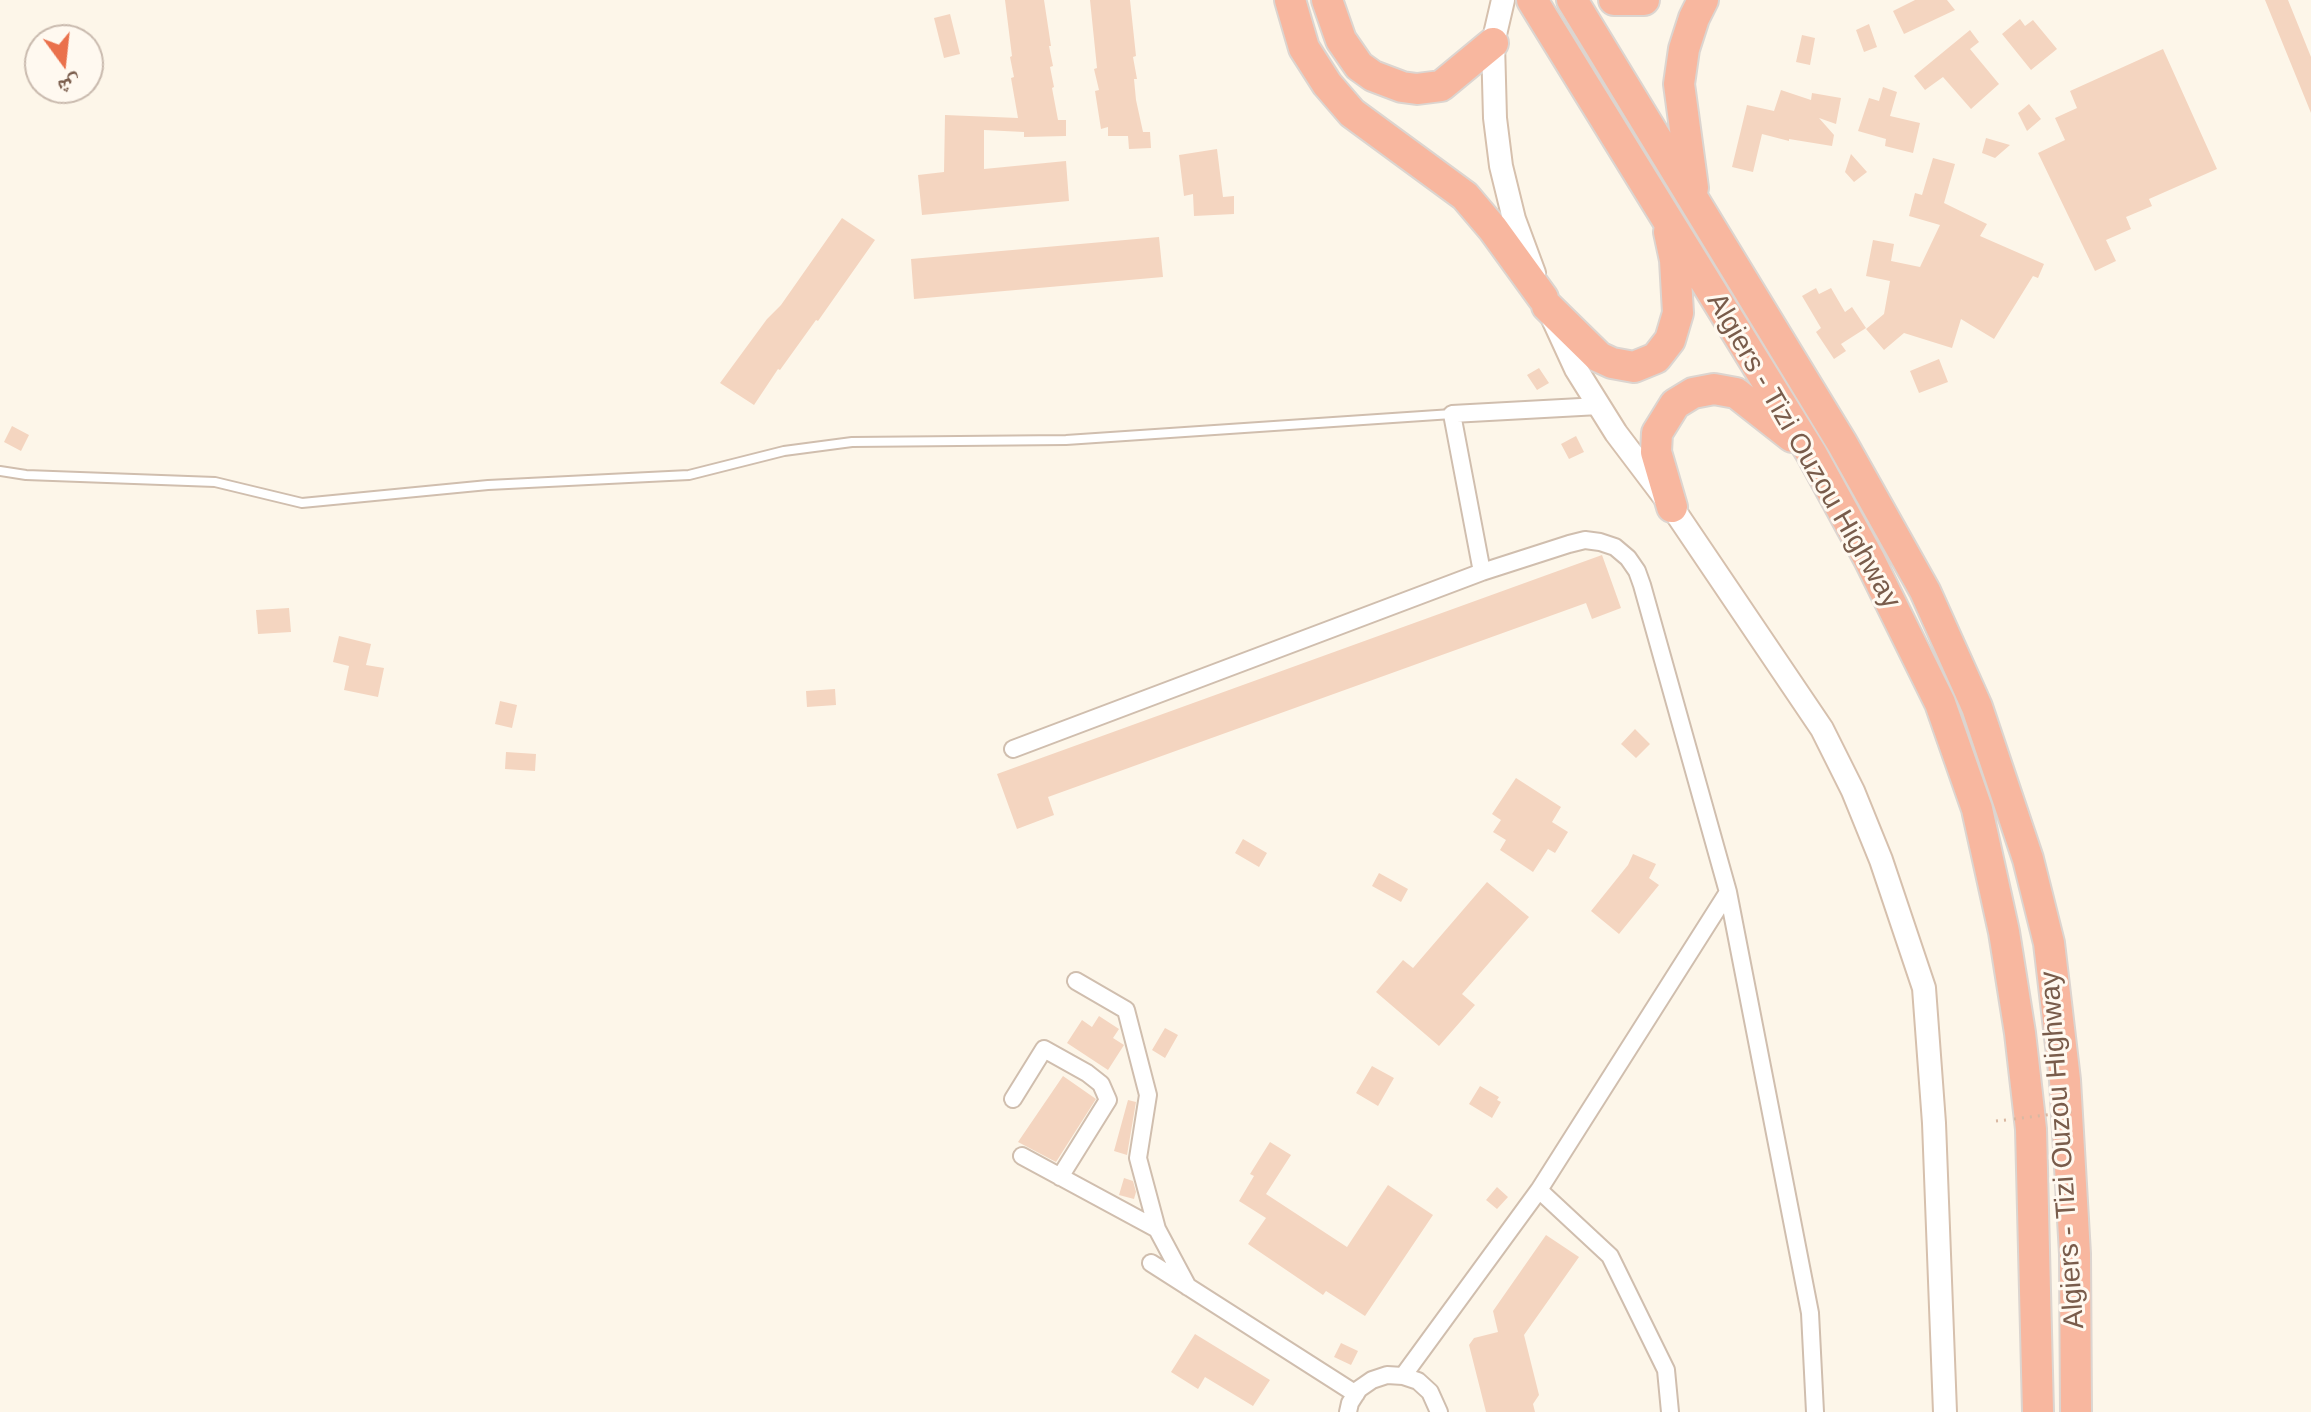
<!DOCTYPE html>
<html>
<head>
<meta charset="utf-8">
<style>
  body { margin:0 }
  #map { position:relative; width:2311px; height:1412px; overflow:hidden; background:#fdf6e9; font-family:Arial,"Noto Naskh Arabic",sans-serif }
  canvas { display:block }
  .north { position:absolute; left:24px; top:24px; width:80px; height:80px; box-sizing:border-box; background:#fff9f0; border:2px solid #c9baae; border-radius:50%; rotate:165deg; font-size:22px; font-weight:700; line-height:32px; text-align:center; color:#795c4b }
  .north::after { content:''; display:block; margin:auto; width:28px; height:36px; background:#ea714c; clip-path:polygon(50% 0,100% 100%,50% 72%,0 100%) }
</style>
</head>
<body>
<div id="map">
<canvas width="2311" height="1412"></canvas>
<div class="north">ش</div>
</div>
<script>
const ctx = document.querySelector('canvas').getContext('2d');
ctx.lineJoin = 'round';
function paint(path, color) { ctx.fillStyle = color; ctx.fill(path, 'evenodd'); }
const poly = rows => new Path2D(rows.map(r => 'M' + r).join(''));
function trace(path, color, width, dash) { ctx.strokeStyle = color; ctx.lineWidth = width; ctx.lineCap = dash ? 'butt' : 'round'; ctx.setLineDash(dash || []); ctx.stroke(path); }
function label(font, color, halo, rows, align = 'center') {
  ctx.font = font + ' Arial,sans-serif'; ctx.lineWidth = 6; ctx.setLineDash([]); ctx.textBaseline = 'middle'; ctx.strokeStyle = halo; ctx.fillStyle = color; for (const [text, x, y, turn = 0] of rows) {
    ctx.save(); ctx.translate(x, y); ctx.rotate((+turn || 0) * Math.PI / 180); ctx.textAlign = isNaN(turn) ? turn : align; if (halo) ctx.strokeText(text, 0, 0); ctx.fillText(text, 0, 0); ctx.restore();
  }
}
const building = poly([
  [1005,0,1044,0,1051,46,1049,46,1053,66,1050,67,1054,87,1052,88,1058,120,1066,120,1066,136,1024,137,1024,132,984,130,984,169,1066,161,1069,201,922,215,918,175,944,172,945,115,1018,118,1011,78,1014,77,1010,57,1012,56],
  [1090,0,1130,0,1136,56,1133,57,1137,79,1134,79,1136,100,1143,132,1150,132,1151,148,1129,149,1128,136,1108,136,1108,127,1101,129,1095,91,1099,90,1094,69,1097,68],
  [1915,0,1947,0,1955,10,1904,34,1893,11],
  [2265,0,2288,0,2311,57,2311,113],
  [950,14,960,54,944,58,934,18],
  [2020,19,2025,26,2033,20,2057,49,2031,70,2002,34],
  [1869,24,1877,47,1864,52,1856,30],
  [1970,30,1979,42,1970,49,1999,84,1971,109,1943,77,1925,90,1914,76],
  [1802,35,1815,38,1810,65,1796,62],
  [2163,49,2217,169,2149,199,2152,206,2126,217,2131,229,2106,240,2116,261,2095,271,2038,153,2065,140,2055,118,2077,108,2070,91],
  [1883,87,1897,92,1890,116,1920,123,1913,153,1885,146,1886,139,1858,131,1869,98,1879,101],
  [1781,90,1811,100,1812,93,1841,98,1836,124,1819,118,1834,135,1832,146,1789,139,1789,141,1762,134,1753,172,1732,167,1747,105,1774,111],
  [2029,104,2041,119,2027,131,2018,113],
  [1986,138,2010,145,1995,158,1982,153],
  [1217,149,1223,197,1234,196,1234,214,1194,216,1193,194,1184,196,1179,155],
  [1851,154,1867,172,1854,182,1845,172],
  [1933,158,1955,164,1944,203,1987,224,1980,236,2044,264,2038,278,2033,276,1994,339,1961,319,1952,348,1904,333,1884,350,1866,329,1884,314,1890,281,1866,276,1873,240,1894,244,1891,261,1920,267,1940,225,1909,216,1915,193,1922,195],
  [842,218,875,240,818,321,816,320,780,370,778,369,754,405,720,383,767,319,781,305],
  [1159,237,1163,277,914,299,911,259],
  [1816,288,1819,294,1831,288,1845,312,1852,307,1866,328,1841,344,1846,351,1834,359,1816,332,1821,328,1802,296],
  [1939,359,1948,382,1919,393,1910,371],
  [1539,368,1549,383,1537,390,1527,375],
  [12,426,29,435,21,451,4,442],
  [1576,436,1584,452,1569,459,1561,444],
  [1602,555,1621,608,1592,619,1586,603,1048,797,1054,815,1017,829,997,774],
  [289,608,291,632,258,634,256,610],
  [339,636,371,644,366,665,384,668,378,697,344,690,349,666,333,662],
  [835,689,836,705,807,707,806,691],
  [500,701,517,705,512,728,495,724],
  [1635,729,1650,744,1636,758,1621,744],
  [506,752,536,754,535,771,505,769],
  [1516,778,1561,807,1552,822,1568,832,1555,853,1548,849,1533,872,1500,850,1506,840,1493,832,1501,820,1492,814],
  [1243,839,1267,853,1259,867,1235,853],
  [1633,854,1656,864,1649,878,1659,885,1619,934,1591,911,1628,865],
  [1379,873,1408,889,1401,902,1372,886],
  [1487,882,1529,917,1462,994,1475,1005,1439,1046,1376,992,1403,960,1413,968],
  [1099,1016,1119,1029,1113,1038,1124,1045,1108,1070,1067,1043,1082,1020,1092,1027],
  [1165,1028,1178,1035,1165,1058,1152,1050],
  [1372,1066,1394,1078,1378,1106,1356,1093],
  [1063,1076,1096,1099,1056,1162,1018,1142],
  [1480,1086,1499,1097,1497,1100,1501,1102,1492,1118,1469,1104],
  [1128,1100,1136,1102,1127,1155,1114,1151],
  [1270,1142,1291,1155,1266,1194,1347,1247,1388,1185,1433,1215,1365,1316,1326,1291,1323,1295,1248,1244,1266,1218,1239,1201,1254,1176,1250,1174],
  [1124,1178,1133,1181,1136,1192,1134,1199,1119,1195],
  [1497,1187,1508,1197,1497,1209,1486,1200],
  [1546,1235,1579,1257,1524,1335,1539,1395,1533,1404,1535,1412,1486,1412,1469,1345,1474,1338,1498,1332,1493,1311],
  [1195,1334,1270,1380,1253,1406,1205,1377,1198,1389,1171,1372],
  [1341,1343,1358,1351,1351,1365,1334,1357]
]);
const path = poly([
  [1996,1121,2006,1120]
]);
const lane = poly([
  [0,471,26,475,215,482,302,503,488,485,689,475,784,451,852,442,1066,440,1452,414]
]);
const street = poly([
  [1482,572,1452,414,1599,406],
  [1013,749,1482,572,1569,544,1585,540,1600,542,1615,547,1628,558,1637,571,1642,585,1728,892,1810,1313,1815,1412],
  [1076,981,1126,1010,1148,1095,1138,1158,1157,1229,1188,1287],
  [1013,1099,1044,1049,1087,1073,1101,1084,1108,1100,1060,1177],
  [1022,1156,1157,1229],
  [1539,1190,1610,1256,1666,1370,1670,1412],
  [1151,1263,1356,1394],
  [1403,1376,1539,1190,1728,892],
  [1348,1412,1350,1403,1359,1389,1372,1380,1387,1375,1403,1376,1418,1381,1430,1392,1439,1412]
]);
const secondary = poly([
  [1503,0,1493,43,1495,118,1501,166,1514,219,1534,273],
  [1553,319,1576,369,1616,433,1672,507,1822,729,1853,791,1881,860,1924,988,1934,1123,1945,1412]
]);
const highway = poly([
  [1290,0,1304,48,1327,84,1352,113,1465,196,1493,229,1543,298],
  [1327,0,1341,40,1359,66,1373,76,1402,87,1417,89,1441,86,1493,43],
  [1532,0,1811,453,1869,559,1940,703,1977,809,2004,932,2020,1033,2031,1129,2038,1412],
  [1572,0,1842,443,1925,591,1977,707,2028,859,2049,943,2065,1080,2075,1254,2076,1412],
  [1614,0,1644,0],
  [1693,188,1679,84,1684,49,1694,18,1703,0],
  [1547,306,1599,357,1612,363,1634,367,1656,358,1670,340,1678,313,1675,260,1669,232],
  [1672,507,1656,452,1657,433,1675,404,1693,393,1714,389,1736,393,1792,437]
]);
const pathBridge = poly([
  [2014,1119,2077,1111]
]);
const streetNames = [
  ["Algiers - Tizi Ouzou Highway",1803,451,60],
  ["Algiers - Tizi Ouzou Highway",2063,1150,-94]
];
paint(building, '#f4d5c0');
trace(lane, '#d0beae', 12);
trace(street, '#d0beae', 20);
trace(secondary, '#d6c0ad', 26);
trace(highway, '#dcd5d0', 34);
trace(path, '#d9b8a2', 3, [2, 6]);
trace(lane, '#fff', 8);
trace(street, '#fff', 16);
trace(secondary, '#fff', 22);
trace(highway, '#f8b79f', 30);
trace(pathBridge, '#d9b8a2', 3, [2, 6]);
label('28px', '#795c4b', '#fff9f0', streetNames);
</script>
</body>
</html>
